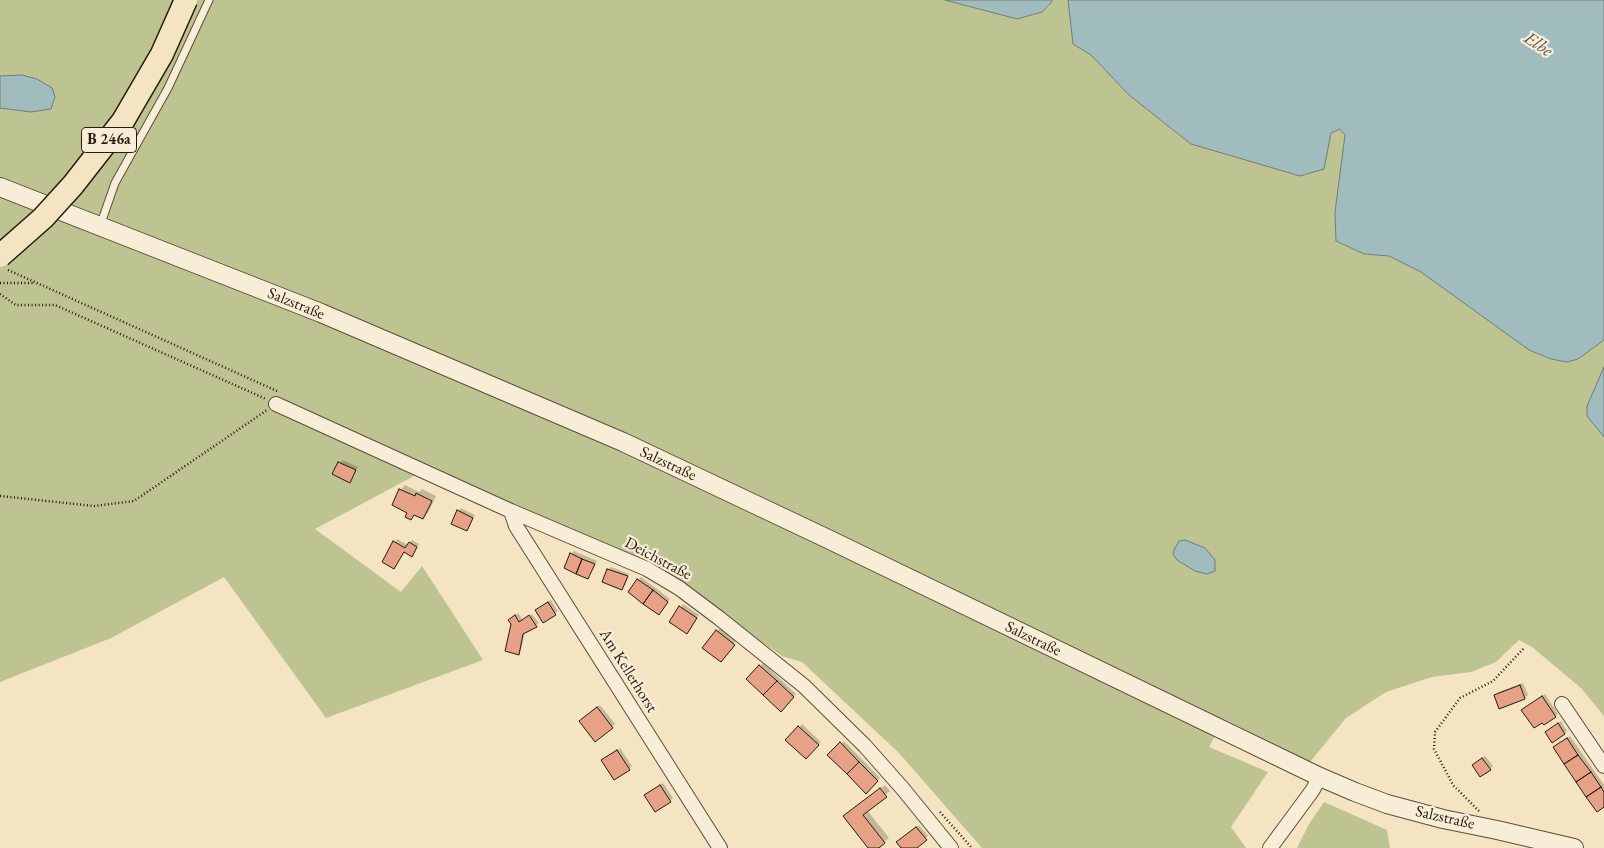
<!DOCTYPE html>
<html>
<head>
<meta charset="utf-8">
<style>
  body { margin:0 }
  canvas { display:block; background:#f4e4c2 }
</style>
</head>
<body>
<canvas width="1604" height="848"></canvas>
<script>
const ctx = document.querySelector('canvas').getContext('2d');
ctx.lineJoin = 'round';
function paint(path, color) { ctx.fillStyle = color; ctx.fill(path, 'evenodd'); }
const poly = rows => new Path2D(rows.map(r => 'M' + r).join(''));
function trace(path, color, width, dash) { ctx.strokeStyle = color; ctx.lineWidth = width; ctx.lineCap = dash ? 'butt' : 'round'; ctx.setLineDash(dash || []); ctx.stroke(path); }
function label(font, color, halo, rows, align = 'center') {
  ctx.font = font + ' "EB Garamond",serif'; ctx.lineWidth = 4.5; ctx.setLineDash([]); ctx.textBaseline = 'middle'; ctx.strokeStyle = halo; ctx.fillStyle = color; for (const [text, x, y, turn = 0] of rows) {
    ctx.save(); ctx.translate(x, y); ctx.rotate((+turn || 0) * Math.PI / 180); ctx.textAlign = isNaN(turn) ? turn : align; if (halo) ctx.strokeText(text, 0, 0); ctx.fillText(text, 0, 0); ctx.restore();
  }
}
const green = poly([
  [0,0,945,0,1017,19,1042,12,1051,4,1052,0,1068,0,1073,44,1091,55,1129,95,1191,144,1300,176,1324,169,1331,132,1340,129,1345,135,1335,212,1336,241,1364,254,1389,256,1421,272,1529,350,1551,359,1567,362,1578,359,1604,340,1604,367,1587,406,1587,416,1604,437,1604,716,1581,688,1532,647,1519,640,1496,662,1471,672,1432,677,1386,692,1346,718,1310,762,1224,719,1209,747,1268,772,1231,827,1246,848,982,848,899,753,802,662,782,656,684,588,427,469,315,529,401,592,422,566,483,660,326,718,224,577,111,638,0,682,0,108,31,112,22,75,0,76],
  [1324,802,1387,830,1390,848,1297,848,1309,824]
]);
const water = poly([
  [945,0,1052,0,1051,3,1042,12,1017,19,945,0],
  [1068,0,1604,0,1604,340,1578,359,1567,362,1551,359,1529,350,1421,272,1389,256,1364,254,1336,241,1335,212,1345,135,1340,129,1331,133,1324,169,1300,176,1191,144,1129,95,1091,55,1073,44,1068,0],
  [22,75,37,79,52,88,55,97,51,109,31,112,0,108,0,76,22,75],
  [1604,367,1604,437,1587,416,1587,406,1604,367],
  [1185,540,1205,548,1215,560,1215,571,1207,574,1195,571,1177,560,1173,554,1174,550,1179,541,1185,540]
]);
const shadow = poly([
  [342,460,358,467,352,478,334,474],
  [405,485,419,492,422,489,436,496,428,513,423,518,416,514,411,519,409,512,393,505,401,489],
  [461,508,475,515,467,530,458,511],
  [397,539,408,545,412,540,419,544,411,556,404,551,394,568,383,561],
  [574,551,597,561,588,577,571,554],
  [611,567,629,574,625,585,622,588,608,569],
  [641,577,670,599,661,611,638,580],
  [551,600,558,611,543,621,539,608],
  [683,604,699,615,690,629,670,621],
  [518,613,523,620,532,614,539,623,525,632,521,650,518,653,513,618],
  [720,628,736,641,723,658,717,631],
  [763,663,796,694,781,710,748,679],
  [1523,683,1528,695,1525,698,1500,707,1495,695,1498,692],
  [1545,694,1558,714,1555,716,1526,707],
  [600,705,615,724,612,727,583,718],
  [1561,721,1567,731,1565,733,1550,729],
  [802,724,821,742,806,757,787,739],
  [1570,736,1604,785,1604,805,1557,745],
  [844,741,880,778,866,792,829,755],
  [620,748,632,766,629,769,606,758],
  [1485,756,1493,766,1490,769,1476,762],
  [663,783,673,798,670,801,648,793],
  [885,785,890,791,867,810,889,838,877,848,869,848,850,812],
  [919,825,928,836,915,848,903,848,901,840]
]);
const building = poly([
  [338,462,356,470,350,483,332,474,338,462],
  [399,489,415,496,416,493,432,501,423,519,414,515,411,520,405,517,407,513,392,505,399,489],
  [457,510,473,518,467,531,451,524,457,510],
  [393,541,405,548,409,542,417,547,412,557,404,552,394,569,382,562,393,541],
  [570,553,582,559,576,574,564,568,570,553],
  [582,559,595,564,588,579,576,574,582,559],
  [607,569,628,576,622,590,602,582,607,569],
  [637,579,653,590,643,604,628,592,637,579],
  [653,590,668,602,659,615,643,604,653,590],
  [548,602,556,615,543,623,535,610,548,602],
  [679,606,697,618,687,634,669,622,679,606],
  [515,615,519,622,529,615,537,627,523,634,519,655,505,651,511,624,508,620,515,615],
  [716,630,735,645,721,662,702,648,716,630],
  [759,665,777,681,763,695,746,679,759,665],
  [777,681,794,697,781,712,763,695,777,681],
  [1520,685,1525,699,1499,709,1494,695,1520,685],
  [1542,696,1556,717,1544,725,1542,723,1534,728,1521,710,1542,696],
  [597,707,613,728,595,742,579,721,597,707],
  [1558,723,1565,734,1552,743,1545,732,1558,723],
  [798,726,819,745,806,759,785,740,798,726],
  [1567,738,1578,755,1564,764,1553,747,1567,738],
  [840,742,859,762,847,774,827,755,840,742],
  [617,750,630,770,614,780,601,760,617,750],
  [1578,755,1591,772,1576,782,1564,764,1578,755],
  [1482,758,1491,770,1480,777,1472,765,1482,758],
  [859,762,878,781,866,794,847,774,859,762],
  [1591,772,1601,787,1586,797,1576,782,1591,772],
  [660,785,671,802,655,812,644,795,660,785],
  [1601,787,1604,792,1604,807,1597,812,1586,797,1601,787],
  [880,788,887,797,863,815,885,843,879,848,868,848,843,816,880,788],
  [916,827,927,840,917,848,901,848,896,842,916,827]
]);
const path = poly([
  [8,270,277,391],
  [0,283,33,283],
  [0,294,16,305,55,305,266,399],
  [0,496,94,506,134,501,267,410],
  [1479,811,1453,785,1434,749,1435,732,1460,698,1493,681,1524,648],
  [940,812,972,848]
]);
const service = poly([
  [100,226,115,183,168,88,209,0]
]);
const minor = poly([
  [276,404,511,511,647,569,679,588,719,618,804,686,865,746,903,789,951,848],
  [511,511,516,526,720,848],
  [1562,704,1604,766],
  [1270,848,1312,791,1320,777]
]);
const tertiary = poly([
  [0,187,321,313,623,442,828,539,1320,777,1355,792,1387,804,1443,819,1497,830,1574,848]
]);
const primaryBridge = poly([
  [0,256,43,218,73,185,123,121,162,54,186,0]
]);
const shields = [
  [109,140,55]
];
const shieldNames = [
  ["B 246a",109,140]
];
const streetNames = [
  ["Salzstraße",296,304,22],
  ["Salzstraße",668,464,25],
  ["Deichstraße",658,559,28],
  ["Salzstraße",1033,639,26],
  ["Am Kellerhorst",628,671,58],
  ["Salzstraße",1445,818,13]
];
const waterNames = [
  ["Elbe",1538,45,34]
];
paint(green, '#bec392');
paint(water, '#a1bcbe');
trace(water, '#707c77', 1);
paint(shadow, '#0003');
paint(building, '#e6a187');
trace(building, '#271c0d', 1);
trace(service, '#5a4e3a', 9);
trace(minor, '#5a4e3a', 16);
trace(tertiary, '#5a4e3a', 20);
trace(path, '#271c0d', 2.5, [1, 2.5]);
trace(service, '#f8edd7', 7);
trace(minor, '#f8edd7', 14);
trace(tertiary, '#f8edd7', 18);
trace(primaryBridge, '#271c0d', 25, []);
trace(primaryBridge, '#f4e4c2', 22);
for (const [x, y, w] of shields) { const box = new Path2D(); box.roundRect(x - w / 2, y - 12.5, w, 25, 4); ctx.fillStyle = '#f8edd7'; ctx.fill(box); trace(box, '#271c0d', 1); }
label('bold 15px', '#271c0d', null, shieldNames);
label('16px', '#271c0d', '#f8edd7', streetNames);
label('italic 18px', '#52544b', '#f8edd7', waterNames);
</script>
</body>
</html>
